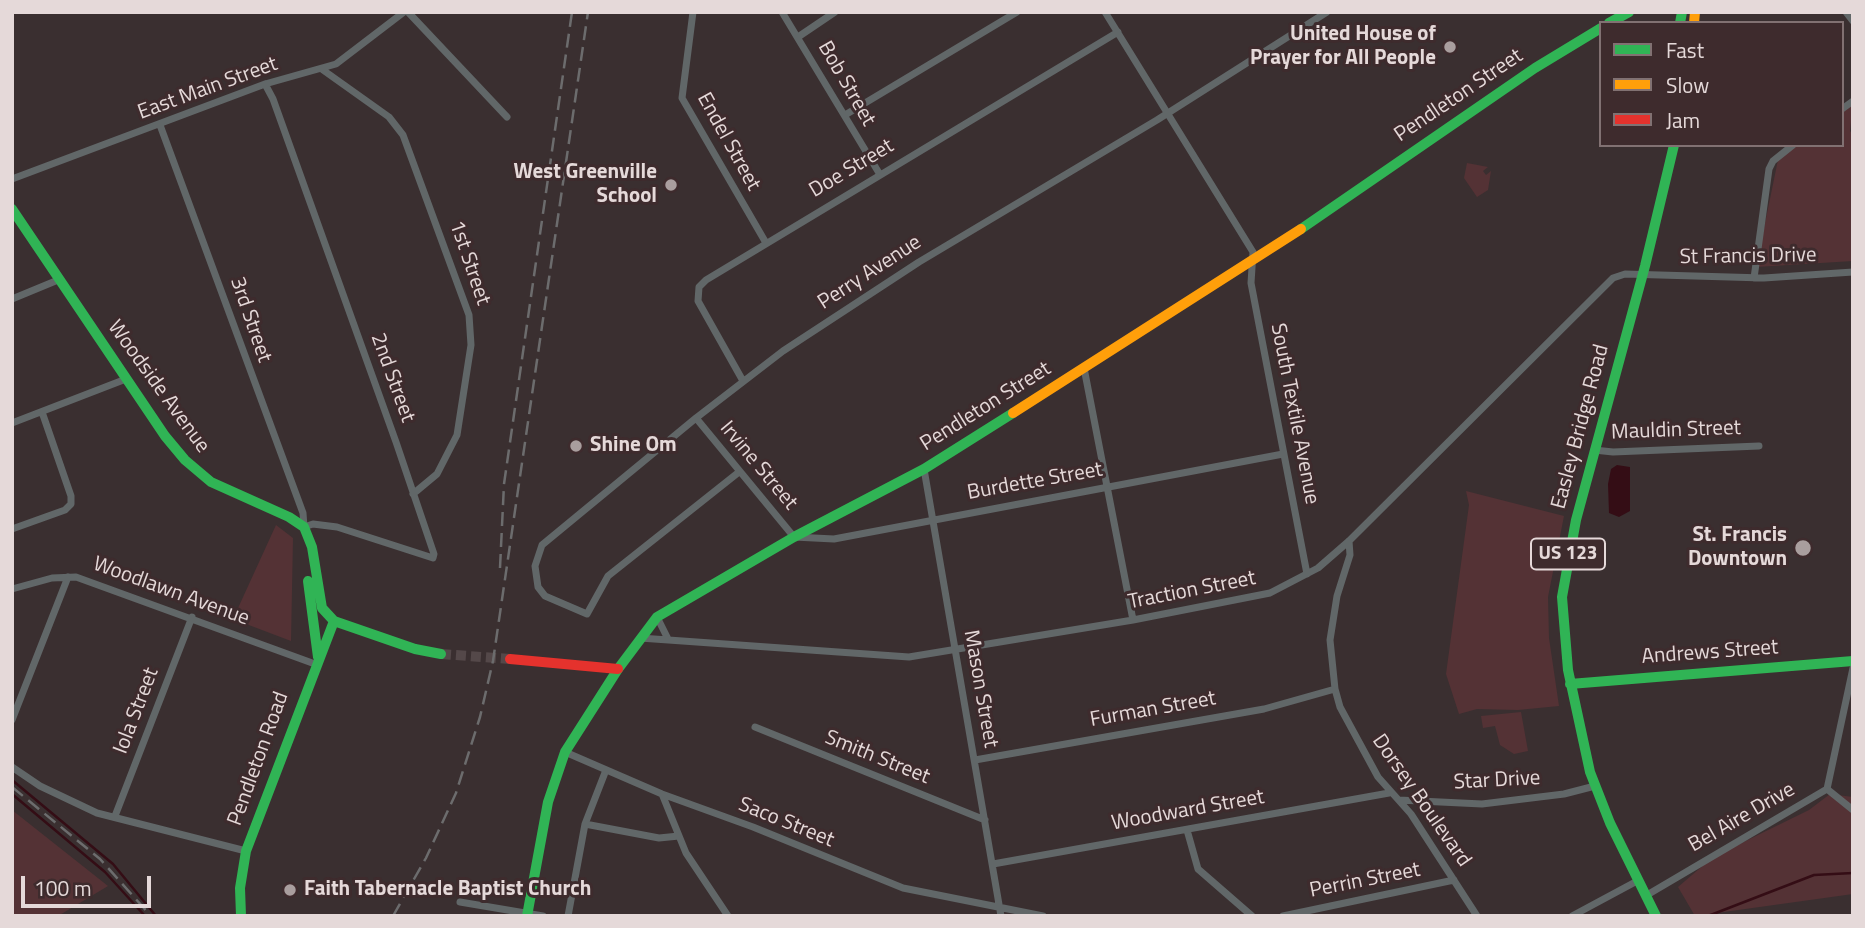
<!DOCTYPE html>
<html>
<head>
<meta charset="utf-8">
<style>
  body { margin:0 }
  #map { position:relative; width:1865px; height:928px; overflow:hidden; background:#3a2f30; font-family:"Titillium Web",sans-serif }
  canvas { display:block }
  .frame { position:absolute; inset:0; border:14px solid #e5d9d9; pointer-events:none }
  .legend { position:absolute; left:1599px; top:21px; width:245px; height:126px; box-sizing:border-box; background:#3e2b2d; border:2px solid #817172; margin:0; padding:9px 12px; list-style:none; font-size:21px; color:#e5d9d9 }
  .legend li { display:flex; align-items:center; gap:14px; height:35px }
  .legend b { width:35px; border:2px solid #817172 }
  .scale { position:absolute; left:21px; top:876px; width:130px; height:32px; box-sizing:border-box; border:4px solid #e5d9d9; border-top:0; padding-left:9px; font-size:21px; line-height:24px; white-space:nowrap; color:#e5d9d9; -webkit-text-stroke:5px #3e2b2d; paint-order:stroke }
</style>
</head>
<body>
<div id="map">
<canvas width="1865" height="928"></canvas>
<div class="frame"></div>
<ul class="legend">
<li><b style="height:9px;background:#30b455"></b>Fast</li>
<li><b style="height:9px;background:#ff9f0a"></b>Slow</li>
<li><b style="height:9px;background:#e5322d"></b>Jam</li>
</ul>
<div class="scale">100 m</div>
</div>
<script>
const ctx = document.querySelector('canvas').getContext('2d');
ctx.lineJoin = 'round';
function paint(path, color) { ctx.fillStyle = color; ctx.fill(path, 'evenodd'); }
const poly = rows => new Path2D(rows.map(r => 'M' + r).join(''));
function trace(path, color, width, dash) { ctx.strokeStyle = color; ctx.lineWidth = width; ctx.lineCap = dash ? 'butt' : 'round'; ctx.setLineDash(dash || []); ctx.stroke(path); }
function label(font, color, halo, rows, align = 'center') {
  ctx.font = font + ' "Titillium Web",sans-serif'; ctx.lineWidth = 6; ctx.setLineDash([]); ctx.textBaseline = 'middle'; ctx.strokeStyle = halo; ctx.fillStyle = color; for (const [text, x, y, turn = 0] of rows) {
    ctx.save(); ctx.translate(x, y); ctx.rotate((+turn || 0) * Math.PI / 180); ctx.textAlign = isNaN(turn) ? turn : align; if (halo) ctx.strokeText(text, 0, 0); ctx.fillText(text, 0, 0); ctx.restore();
  }
}
const green = poly([
  [1853,103,1850,131,1853,135,1853,261,1756,267,1779,155,1793,145,1842,145,1842,110],
  [1467,163,1488,167,1483,171,1486,175,1491,171,1488,190,1477,197,1464,178],
  [1466,491,1564,516,1548,597,1549,638,1559,706,1518,710,1477,709,1459,714,1446,674,1469,505],
  [276,525,293,538,291,641,233,619],
  [1521,712,1528,751,1514,754,1500,745,1495,726,1483,728,1481,716],
  [1830,794,1853,797,1853,894,1695,916,1678,887,1713,857,1809,810],
  [12,810,108,886,58,916,12,916]
]);
const water = poly([
  [1617,465,1630,467,1630,511,1619,517,1609,513,1608,484,1611,469]
]);
const stream = poly([
  [12,780,113,864,156,916],
  [12,794,105,872,145,916],
  [1708,916,1814,875,1853,873]
]);
const secondaryTunnel = poly([
  [441,654,510,659]
]);
const street = poly([
  [408,12,507,117],
  [693,12,682,98,766,243],
  [782,12,879,173],
  [1105,12,1253,252,1251,283,1307,574],
  [1846,12,1853,21],
  [798,37,835,12],
  [323,70,389,117,403,135,469,315,471,345,457,435,437,474,413,494],
  [1842,109,1853,101],
  [845,115,1017,12],
  [160,125,303,513,304,527,313,524,337,527,433,558,434,554,396,442,273,99,265,84],
  [12,179,265,84,336,64,404,12],
  [1754,278,1769,169,1773,161,1793,145],
  [12,299,58,280],
  [1084,368,1133,620],
  [743,381,698,301,699,287,706,280,1118,32],
  [696,418,794,537,834,539,1283,454],
  [12,423,126,379],
  [1594,450,1613,452,1759,446],
  [924,469,1001,916],
  [739,472,608,576,587,614,545,596,538,587,535,566,542,545,696,418,783,351,919,262,1157,120,1327,12],
  [12,529,65,510,71,504,71,496,42,412],
  [1349,541,1350,555,1337,596,1330,640,1335,689,1340,707,1378,777,1411,814,1477,916],
  [12,589,52,578,76,577,315,664],
  [657,617,668,639],
  [640,638,909,657,1133,620,1270,593,1318,568,1349,541,1613,278,1625,274,1764,278,1853,272],
  [12,720,68,577],
  [755,727,985,820],
  [565,752,662,794,753,827,903,888,1043,916],
  [975,760,1264,709,1335,689],
  [12,767,40,786,97,813,246,851],
  [1827,789,1853,668],
  [1827,789,1853,810],
  [662,794,686,853,728,916],
  [1399,800,1482,804,1564,794,1595,786],
  [115,816,192,617],
  [585,824,659,838,679,836],
  [1187,830,1198,869,1252,916],
  [993,864,1389,793],
  [1647,895,1827,789],
  [460,902,543,916],
  [568,916,585,824,606,770],
  [1283,916,1454,880],
  [1572,916,1639,880]
]);
const fast = poly([
  [1609,23,1629,12],
  [1680,23,1682,12],
  [12,209,165,436,185,460,211,482,289,517,304,527,312,547,322,608,334,621,415,649,441,654],
  [1301,229,1535,68,1601,28],
  [308,581,318,657],
  [1570,684,1853,661],
  [241,916,240,888,246,851,334,621],
  [527,916,548,802,565,752,618,669,657,617,794,537,924,469,1013,413],
  [1656,916,1610,823,1590,772,1568,670,1562,597,1576,520,1645,266,1674,145]
]);
const slow = poly([
  [1694,23,1695,12],
  [1013,413,1301,229]
]);
const jam = poly([
  [510,659,618,669]
]);
const rail = poly([
  [500,568,504,484,572,12],
  [12,787,100,859,151,916],
  [393,916,426,858,456,793,480,717,493,661,588,12]
]);
const markers = [
  [1450,47,7,"#a99e9e"],
  [671,185,7,"#a99e9e"],
  [576,446,7,"#a99e9e"],
  [1803,548,9,"#a99e9e"],
  [290,890,7,"#a99e9e"]
];
const shields = [
  [1568,554,74]
];
const shieldNames = [
  ["US 123",1568,554]
];
const poiNames = [
  ["United House of",1436,35],
  ["Prayer for All People",1436,59],
  ["West Greenville",657,173],
  ["School",657,197],
  ["Shine Om",590,446,"left"],
  ["St. Francis",1787,536],
  ["Downtown",1787,560],
  ["Faith Tabernacle Baptist Church",304,890,"left"]
];
const streetNames = [
  ["Bob Street",846,84,60],
  ["East Main Street",208,89,-20],
  ["Pendleton Street",1459,96,-34],
  ["Endel Street",728,142,61],
  ["Doe Street",852,169,-31],
  ["St Francis Drive",1748,257,-1],
  ["1st Street",469,263,71],
  ["Perry Avenue",870,273,-33],
  ["3rd Street",250,320,71],
  ["2nd Street",392,378,70],
  ["Woodside Avenue",158,387,54],
  ["Pendleton Street",986,407,-32],
  ["South Textile Avenue",1294,414,79],
  ["Easley Bridge Road",1581,427,-75],
  ["Mauldin Street",1676,431,-2],
  ["Irvine Street",758,466,50],
  ["Burdette Street",1035,482,-10],
  ["Traction Street",1192,591,-11],
  ["Woodlawn Avenue",171,592,20],
  ["Andrews Street",1710,653,-4],
  ["Mason Street",980,689,80],
  ["Furman Street",1153,710,-10],
  ["Iola Street",137,711,-69],
  ["Smith Street",877,758,22],
  ["Pendleton Road",259,759,-70],
  ["Star Drive",1497,781,-3],
  ["Dorsey Boulevard",1421,801,55],
  ["Woodward Street",1188,811,-10],
  ["Bel Aire Drive",1742,818,-30],
  ["Saco Street",786,823,22],
  ["Perrin Street",1365,881,-11]
];
paint(green, '#543235');
paint(water, '#340d15');
trace(stream, '#340d15', 2.5);
trace(secondaryTunnel, '#544849', 10, [10, 5]);
trace(street, '#616768', 7);
trace(fast, '#30b455', 10);
trace(slow, '#ff9f0a', 10);
trace(jam, '#e5322d', 10);
trace(rail, '#6c6c6d', 2.5, [14, 7]);
for (const [x, y, r, color] of markers) { const dot = new Path2D(); dot.arc(x, y, r, 0, 2 * Math.PI); ctx.fillStyle = color; ctx.fill(dot); trace(dot, '#3e2b2d', 2.5); }
for (const [x, y, w] of shields) { const box = new Path2D(); box.roundRect(x - w / 2, y - 15.5, w, 31, 5); ctx.fillStyle = '#3e2b2d'; ctx.fill(box); trace(box, '#e5d9d9', 2); }
label('bold 19px', '#e5d9d9', null, shieldNames);
label('bold 21px', '#e5d9d9', '#3e2b2d', poiNames, 'right');
label('21px', '#e5d9d9', '#3e2b2d', streetNames);
</script>
</body>
</html>
